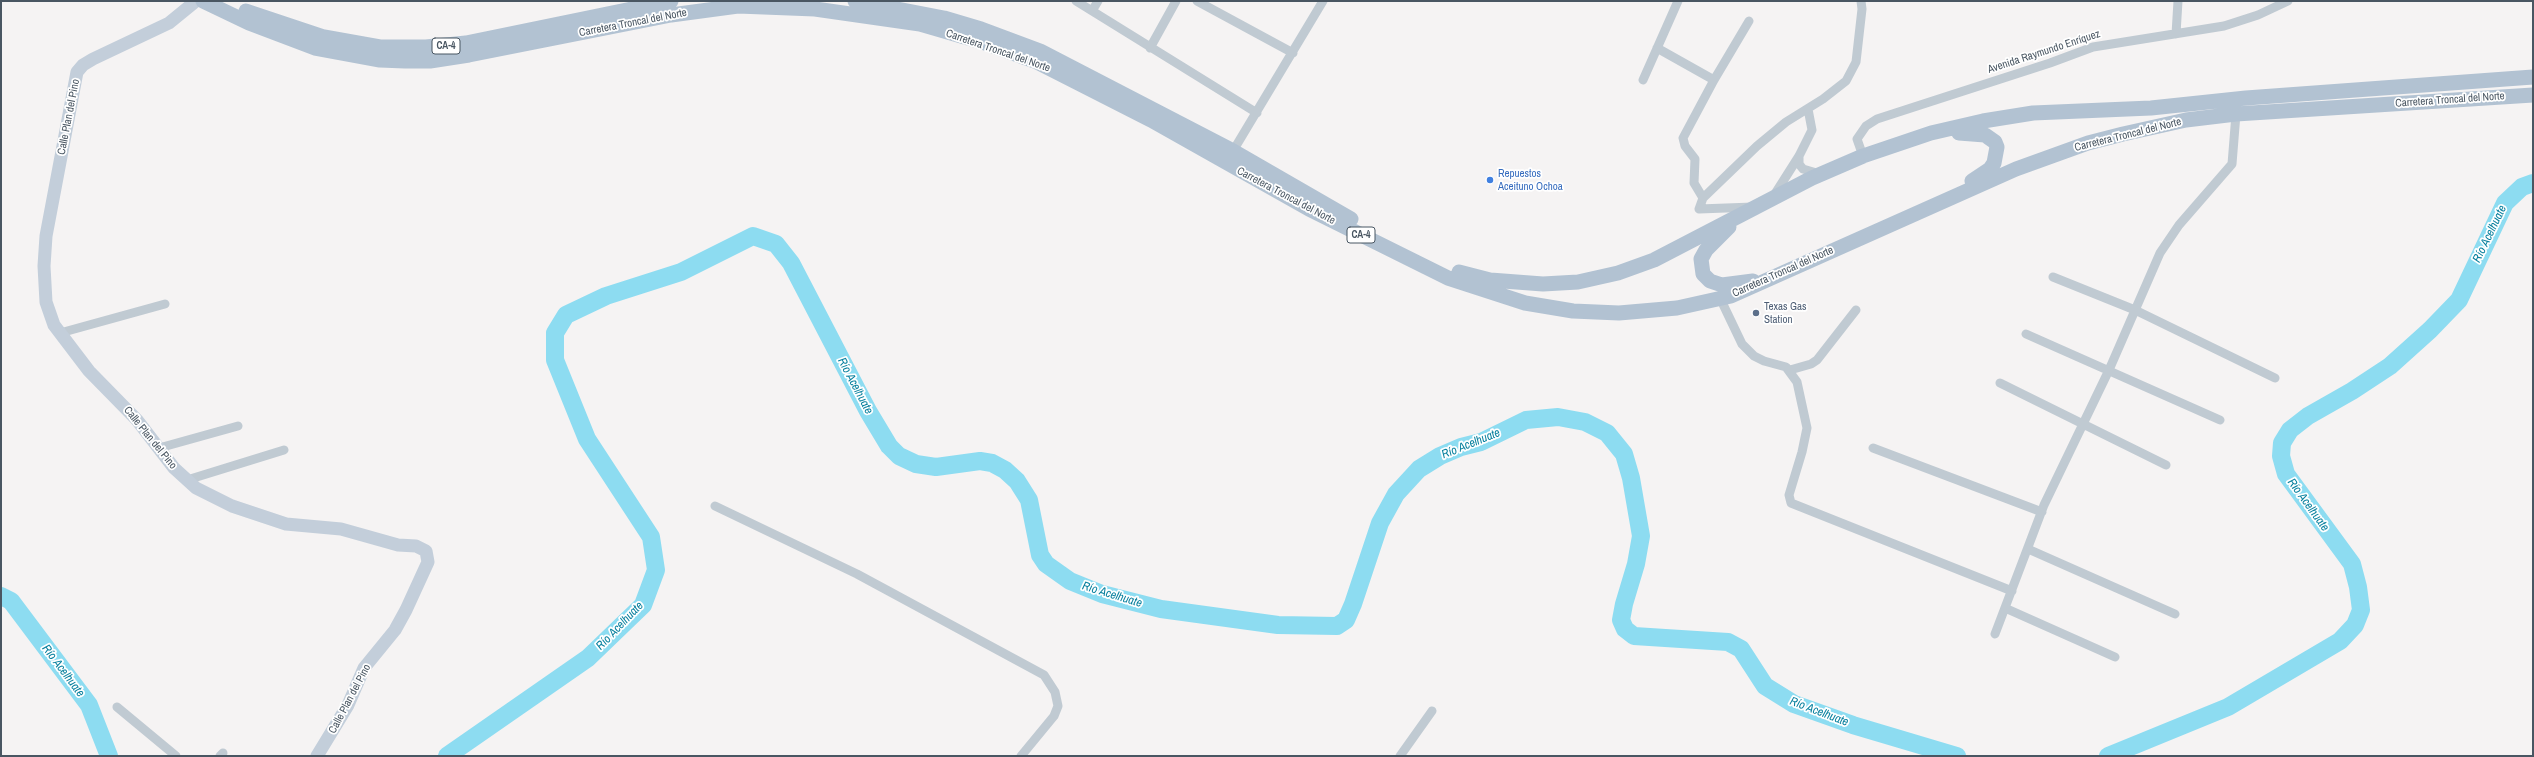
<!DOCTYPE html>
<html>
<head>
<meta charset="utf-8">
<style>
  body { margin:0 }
  #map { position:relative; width:2534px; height:757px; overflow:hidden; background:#f5f3f3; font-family:"Archivo Narrow",sans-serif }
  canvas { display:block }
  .frame { position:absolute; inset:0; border:2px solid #495662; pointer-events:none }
</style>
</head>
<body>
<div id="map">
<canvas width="2534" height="757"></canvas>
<div class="frame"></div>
</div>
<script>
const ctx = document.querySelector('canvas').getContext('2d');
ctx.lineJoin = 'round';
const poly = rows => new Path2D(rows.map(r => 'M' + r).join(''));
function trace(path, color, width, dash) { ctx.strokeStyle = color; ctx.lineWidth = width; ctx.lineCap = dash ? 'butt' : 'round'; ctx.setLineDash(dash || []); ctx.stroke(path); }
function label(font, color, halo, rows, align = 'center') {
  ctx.font = font + ' "Archivo Narrow",sans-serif'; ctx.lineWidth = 3.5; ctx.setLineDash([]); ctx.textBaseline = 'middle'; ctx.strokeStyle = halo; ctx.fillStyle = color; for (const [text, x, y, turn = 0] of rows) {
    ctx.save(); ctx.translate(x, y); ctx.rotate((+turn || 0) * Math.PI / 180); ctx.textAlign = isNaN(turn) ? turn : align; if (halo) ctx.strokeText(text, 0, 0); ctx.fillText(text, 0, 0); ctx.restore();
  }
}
const river = poly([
  [1,596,11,601,89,705,109,756],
  [447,756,588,658,643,605,656,570,651,537,587,439,555,360,555,333,566,315,606,296,681,272,753,236,776,244,791,263,868,411,889,446,899,456,916,464,936,467,980,461,992,463,1005,470,1017,481,1029,500,1040,555,1046,564,1070,581,1102,594,1161,609,1278,625,1337,626,1346,620,1353,604,1380,523,1396,494,1419,469,1440,456,1461,447,1481,442,1526,420,1558,417,1585,422,1607,433,1624,454,1631,478,1641,536,1636,564,1624,604,1621,620,1625,629,1634,636,1728,642,1741,649,1765,686,1794,704,1853,725,1957,756],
  [2108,756,2228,707,2340,641,2355,625,2361,610,2358,587,2352,564,2286,474,2281,456,2282,443,2290,430,2308,416,2352,391,2390,366,2430,330,2459,300,2505,203,2522,187,2533,183]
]);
const street = poly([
  [1076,1,1257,113],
  [1197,1,1293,53],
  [1092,11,1098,1],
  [2176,34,2178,1],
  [1150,48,1176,1],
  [1657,48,1714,80],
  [1643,80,1678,1],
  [1233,151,1323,1],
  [1799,156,1799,164,1803,169,1820,174],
  [1863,156,1857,139,1866,126,1877,119,2050,63,2093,47,2224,26,2258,15,2288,1],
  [1773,197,1799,156,1812,130,1808,109],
  [1703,198,1694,183,1695,159,1685,146,1683,138,1714,80,1749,21],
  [1753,207,1699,209,1703,198,1757,146,1786,122,1823,99,1846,81,1856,62,1862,9,1861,1],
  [2053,277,2135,310,2275,378],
  [1720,298,1742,344,1754,356,1764,361,1786,367,1797,382,1807,428,1802,452,1789,495,1791,503,2012,591],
  [60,333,165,304],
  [2026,334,2220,420],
  [1790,370,1811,364,1817,360,1856,310],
  [2000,383,2166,465],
  [159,448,238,426],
  [1873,448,2042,512],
  [187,480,284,450],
  [715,506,857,574,1044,675,1055,692,1058,706,1054,716,1021,756],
  [2028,549,2175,614],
  [2005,608,2115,657],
  [1995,634,2044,505,2109,370,2160,253,2179,225,2232,164,2236,114],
  [117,707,176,756],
  [220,756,223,753],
  [1400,756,1432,711]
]);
const secondary = poly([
  [196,1,169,23,93,59,83,65,77,72,46,236,44,266,46,302,54,325,89,371,137,420,174,468,196,488,232,506,286,524,341,529,398,545,416,546,426,551,428,562,406,610,395,630,364,668,348,705,317,756]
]);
const primary = poly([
  [203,1,249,23,315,48,380,60,405,61,430,61,469,55,671,15,738,6,815,9,920,24,982,42,1037,62,1151,120,1309,209,1448,278,1525,303,1573,311,1619,313,1677,308,1731,296,2016,169,2088,143,2123,134,2186,120,2236,114,2533,95],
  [855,1,944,18,981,29,1040,51,1233,151,1351,219],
  [246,11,324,37,380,47,426,47,466,43,671,1],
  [1959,133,1985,135,1995,142,1997,147,1994,163,1990,169,1972,181],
  [1729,227,1706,250,1701,259,1703,274,1710,281,1722,285,1753,281],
  [1459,272,1490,280,1543,284,1578,282,1618,273,1654,260,1812,178,1863,156,1931,133,1983,121,2033,113,2151,108,2246,98,2533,77]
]);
const markers = [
  [1490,180,4,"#3f7fe0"],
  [1756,313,4,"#5c6f8a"]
];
const shields = [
  [446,46,28],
  [1361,235,28]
];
const shieldNames = [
  ["CA-4",446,46],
  ["CA-4",1361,235]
];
const streetNames = [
  ["Carretera Troncal del Norte",633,23,-11],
  ["Carretera Troncal del Norte",998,51,19],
  ["Avenida Raymundo Enríquez",2044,52,-18],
  ["Carretera Troncal del Norte",2450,100,-4],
  ["Calle Plan del Pino",69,117,-79],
  ["Carretera Troncal del Norte",2128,135,-14],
  ["Carretera Troncal del Norte",1286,196,28],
  ["Carretera Troncal del Norte",1783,272,-24],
  ["Calle Plan del Pino",150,438,51],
  ["Calle Plan del Pino",350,699,-62]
];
const shopNames = [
  ["Repuestos",1498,174],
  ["Aceituno Ochoa",1498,187]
];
const serviceNames = [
  ["Texas Gas",1764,307],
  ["Station",1764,320]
];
const waterNames = [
  ["Río Acelhuate",2490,234,-64],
  ["Río Acelhuate",855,386,62],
  ["Río Acelhuate",1471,444,-22],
  ["Río Acelhuate",2308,505,54],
  ["Río Acelhuate",1112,595,17],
  ["Río Acelhuate",620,626,-46],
  ["Río Acelhuate",63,671,53],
  ["Río Acelhuate",1819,712,21]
];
trace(river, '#8ddcf1', 18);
trace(street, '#c0cad2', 9);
trace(secondary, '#c3ceda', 13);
trace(primary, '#b2c2d2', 15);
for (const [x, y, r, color] of markers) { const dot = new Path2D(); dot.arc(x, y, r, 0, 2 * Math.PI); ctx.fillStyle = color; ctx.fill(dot); trace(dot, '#fff', 1.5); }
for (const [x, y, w] of shields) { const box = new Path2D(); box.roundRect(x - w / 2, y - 8, w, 16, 3); ctx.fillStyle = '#fff'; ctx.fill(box); trace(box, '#495662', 1); }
label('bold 10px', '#495662', null, shieldNames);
label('11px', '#495662', '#fff', streetNames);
label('11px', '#366cbe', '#fff', shopNames, 'left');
label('11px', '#4e5e75', '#fff', serviceNames, 'left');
label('italic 12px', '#08809e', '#fff', waterNames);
</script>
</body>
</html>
